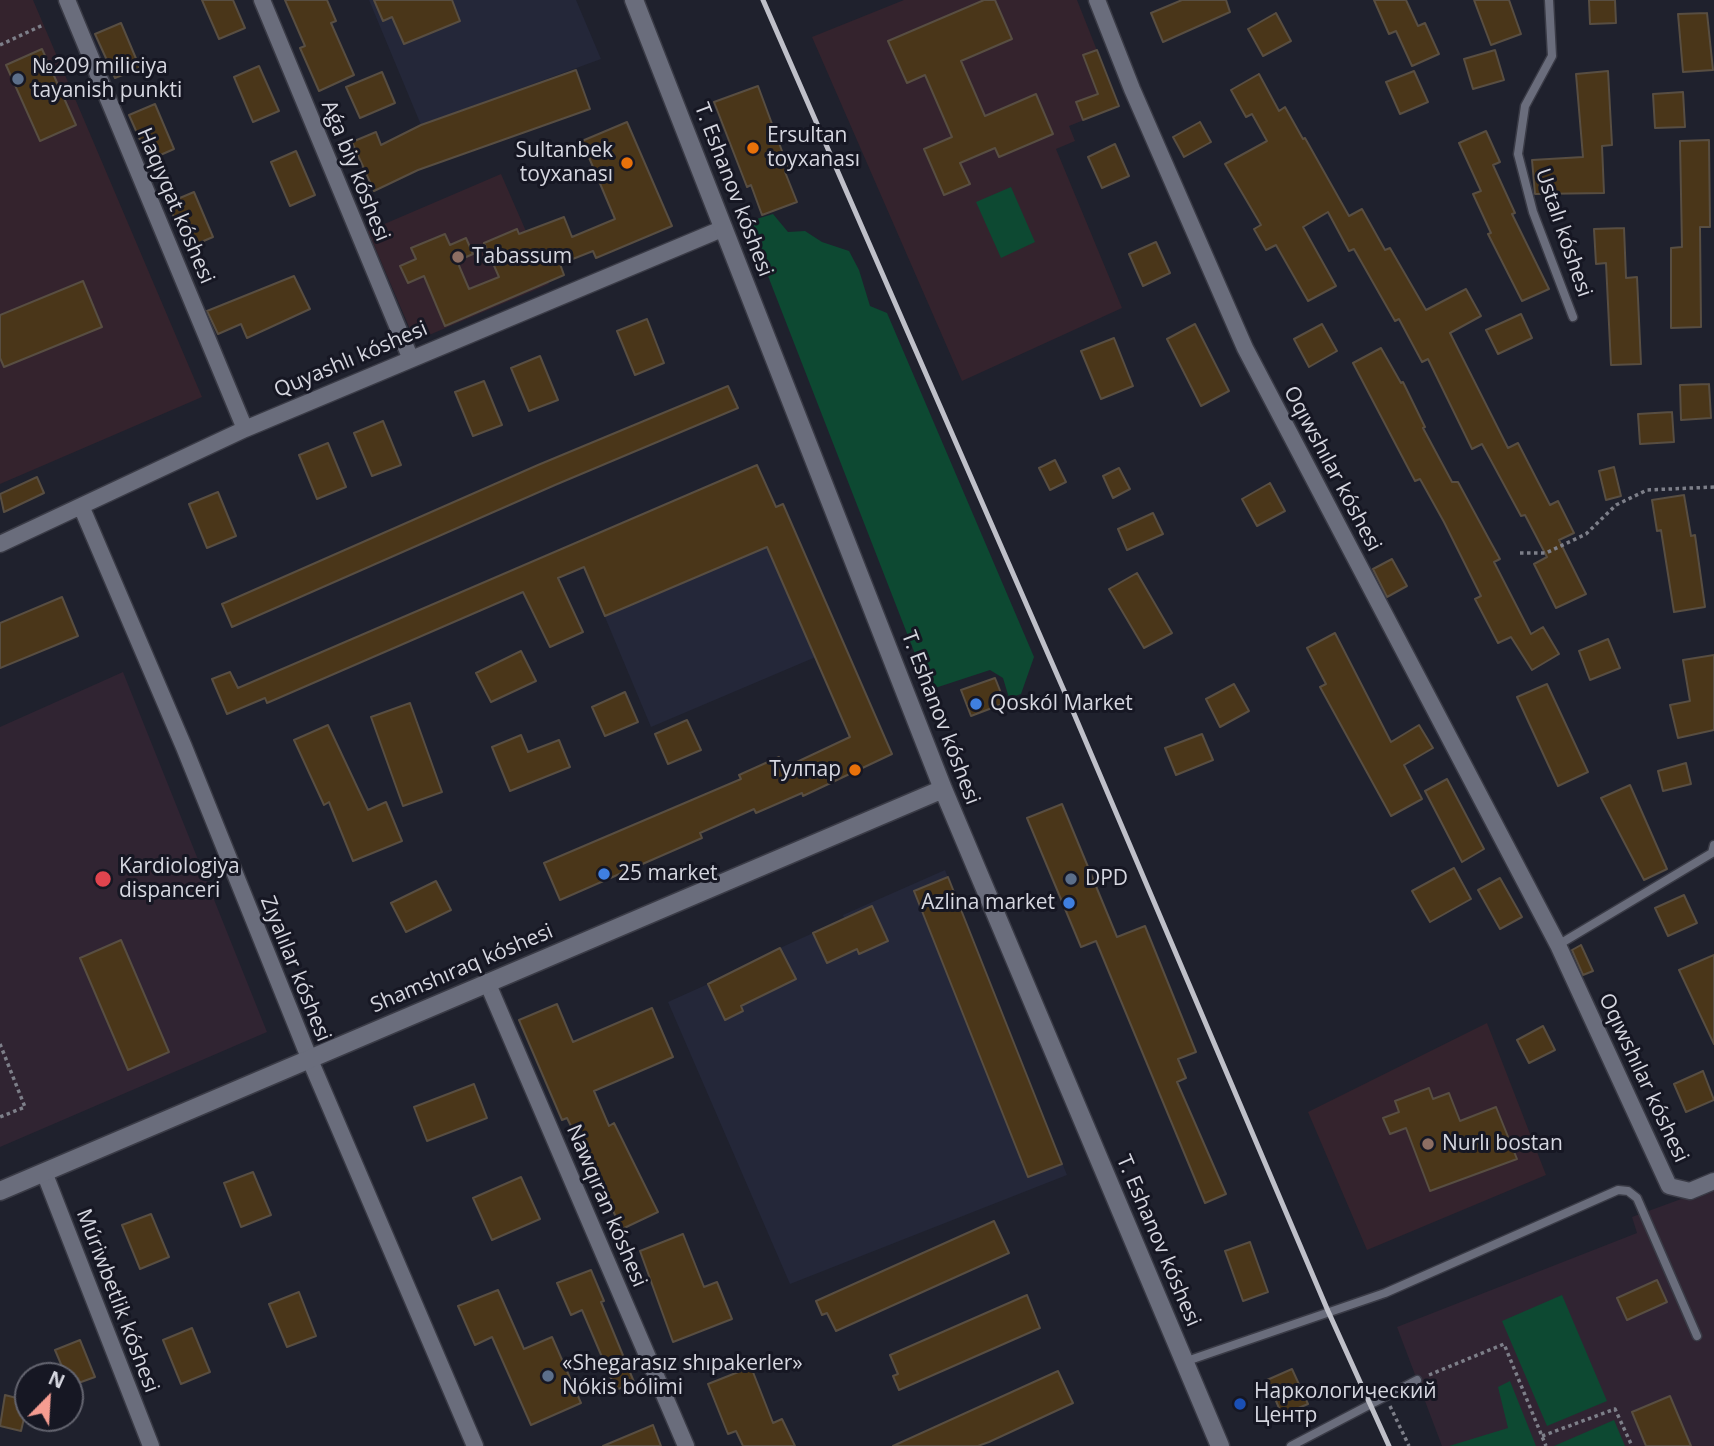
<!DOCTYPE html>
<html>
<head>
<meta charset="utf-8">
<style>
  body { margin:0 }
  #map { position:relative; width:1714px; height:1446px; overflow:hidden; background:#1f212d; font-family:"Open Sans",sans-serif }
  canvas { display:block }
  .north { position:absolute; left:14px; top:1362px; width:70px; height:70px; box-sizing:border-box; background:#161723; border:2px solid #63646f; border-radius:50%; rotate:24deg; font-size:19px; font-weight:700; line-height:28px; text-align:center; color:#d6d7e0 }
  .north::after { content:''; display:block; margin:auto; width:24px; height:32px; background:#f59c91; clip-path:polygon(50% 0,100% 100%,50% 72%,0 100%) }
</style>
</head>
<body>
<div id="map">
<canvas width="1714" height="1446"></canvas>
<div class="north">N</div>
</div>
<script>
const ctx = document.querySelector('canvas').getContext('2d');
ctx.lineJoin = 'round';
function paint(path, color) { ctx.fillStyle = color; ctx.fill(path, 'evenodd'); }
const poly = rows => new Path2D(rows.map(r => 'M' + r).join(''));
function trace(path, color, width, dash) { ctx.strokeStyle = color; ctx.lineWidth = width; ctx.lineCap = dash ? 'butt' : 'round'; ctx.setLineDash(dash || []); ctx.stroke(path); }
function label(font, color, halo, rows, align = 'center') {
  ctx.font = font + ' "Open Sans",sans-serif'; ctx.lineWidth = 6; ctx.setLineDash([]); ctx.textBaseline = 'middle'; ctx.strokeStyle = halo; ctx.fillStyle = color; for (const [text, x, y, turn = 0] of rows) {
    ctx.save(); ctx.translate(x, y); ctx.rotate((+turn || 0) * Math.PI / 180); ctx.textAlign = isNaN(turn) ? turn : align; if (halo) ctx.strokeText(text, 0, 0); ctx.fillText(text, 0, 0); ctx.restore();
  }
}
const built = poly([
  [369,0,576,0,601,59,421,125],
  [783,504,844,645,651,727,592,586],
  [945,870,1067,1175,790,1284,668,1002,708,984,726,1020,743,1011,741,1006,795,979,780,948,844,919,843,915]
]);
const education = poly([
  [0,0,33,0,202,397,0,484],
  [904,0,1077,0,1119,106,1069,126,1075,141,1056,149,1122,308,962,381,812,37],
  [501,174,549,284,415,341,368,231],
  [1487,1023,1546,1175,1367,1250,1308,1112]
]);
const medical = poly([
  [123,672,267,1032,0,1147,0,727],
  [1714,1187,1714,1446,1442,1446,1397,1327,1637,1233,1632,1217]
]);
const green = poly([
  [1011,187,1035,242,1001,258,976,202],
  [773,214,788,232,805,231,822,242,849,251,859,270,870,306,887,313,1034,657,1021,694,1009,698,1003,678,990,670,929,690,747,222],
  [1562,1295,1607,1401,1547,1426,1502,1321],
  [1510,1381,1536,1446,1449,1446,1508,1428,1498,1387],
  [1614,1420,1625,1446,1554,1446]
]);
const building = poly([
  [202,0,233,0,245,28,219,39,202,0],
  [285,0,327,0,336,21,331,23,354,75,319,91,300,48,305,46,285,0],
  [374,0,452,0,460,21,404,44,392,17,383,21,374,0],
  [984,0,995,0,1012,39,961,61,985,116,1036,94,1053,134,999,157,995,148,960,163,970,184,944,195,924,149,952,137,925,75,907,83,888,41,984,0],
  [1182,0,1226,0,1230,12,1163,42,1151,13,1182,0],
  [1374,0,1406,0,1418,26,1425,23,1439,54,1412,66,1396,31,1389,34,1374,0],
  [1474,0,1509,0,1521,34,1491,45,1474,0],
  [1589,0,1615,0,1616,23,1590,24,1589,0],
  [1276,13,1291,41,1263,56,1248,29,1276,13],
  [1707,13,1713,70,1683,72,1678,14,1707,13],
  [121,23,140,68,115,78,95,34,121,23],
  [42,49,76,125,40,141,6,65,42,49],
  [1097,50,1119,106,1083,120,1076,102,1098,94,1083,55,1097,50],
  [1495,50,1504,80,1473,89,1464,59,1495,50],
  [259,66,279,111,253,122,234,77,259,66],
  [576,70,590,109,418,170,374,191,352,142,376,132,381,145,421,125,576,70],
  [1414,71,1428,102,1400,114,1386,82,1414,71],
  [1608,71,1612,145,1602,146,1604,193,1535,194,1532,160,1583,157,1576,74,1608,71],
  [382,72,395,103,360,118,346,87,382,72],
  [1259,74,1279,111,1285,107,1303,139,1305,138,1349,216,1362,209,1385,250,1390,248,1426,310,1466,289,1481,316,1450,333,1508,448,1518,443,1550,505,1558,501,1574,533,1559,540,1586,594,1556,608,1534,564,1547,557,1525,515,1521,516,1482,444,1472,449,1428,359,1422,362,1399,319,1395,321,1354,249,1349,251,1328,212,1303,227,1336,286,1308,301,1276,245,1266,250,1254,229,1261,225,1225,164,1267,141,1252,114,1246,117,1231,90,1259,74],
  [758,86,789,170,785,172,797,202,762,215,751,185,747,187,714,102,758,86],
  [1683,92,1685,127,1655,128,1653,94,1683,92],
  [155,104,174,149,149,160,129,115,155,104],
  [627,122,672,226,596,258,593,251,560,264,564,275,445,326,424,276,408,283,400,266,416,259,411,248,445,234,450,245,466,238,473,254,457,261,469,289,499,277,484,243,517,229,519,234,564,217,572,237,615,219,582,141,627,122],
  [1200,122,1211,142,1184,157,1173,137,1200,122],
  [1486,131,1500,162,1493,165,1515,213,1512,214,1549,289,1522,301,1488,234,1491,233,1473,194,1481,191,1459,143,1486,131],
  [1709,140,1710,227,1700,227,1701,327,1671,328,1671,248,1682,247,1680,141,1709,140],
  [1115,144,1129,176,1102,188,1088,157,1115,144],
  [296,151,315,195,290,206,271,162,296,151],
  [194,192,213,237,187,248,168,203,194,192],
  [1624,228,1626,278,1637,277,1641,364,1611,365,1606,263,1596,264,1594,229,1624,228],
  [1156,242,1170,273,1143,286,1129,254,1156,242],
  [294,276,310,309,247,338,241,324,218,334,207,311,294,276],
  [83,281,102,327,4,367,0,358,0,315,83,281],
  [1521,314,1532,338,1498,354,1486,330,1521,314],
  [647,319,664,363,635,375,617,331,647,319],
  [1195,324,1229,391,1201,406,1167,339,1195,324],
  [1322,324,1337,351,1309,367,1294,339,1322,324],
  [1114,338,1133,386,1101,399,1081,351,1114,338],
  [1381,348,1401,383,1403,382,1425,427,1423,428,1452,482,1458,482,1490,541,1500,559,1494,562,1531,634,1543,627,1559,654,1532,670,1511,637,1498,643,1475,599,1481,596,1444,522,1420,479,1415,481,1353,363,1381,348],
  [540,356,558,400,529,411,511,368,540,356],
  [484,381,502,425,473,436,455,392,484,381],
  [1709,384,1711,418,1681,420,1680,385,1709,384],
  [728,386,738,408,555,485,232,627,222,604,538,465,728,386],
  [1672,412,1674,442,1640,444,1638,414,1672,412],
  [383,421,401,465,372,476,354,433,383,421],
  [328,443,346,487,317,499,299,455,328,443],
  [1055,460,1066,482,1050,490,1039,468,1055,460],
  [757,465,776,507,783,504,892,754,803,796,802,793,756,813,754,809,700,833,702,838,560,900,544,863,741,779,739,775,779,757,784,768,850,737,767,547,605,616,584,567,558,578,583,632,550,647,523,592,267,703,265,698,227,714,212,679,230,672,238,688,757,465],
  [1614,467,1621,496,1606,500,1599,471,1614,467],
  [1119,468,1130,489,1113,498,1103,476,1119,468],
  [37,477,44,493,4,512,0,494,37,477],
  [1270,483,1285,511,1257,526,1242,499,1270,483],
  [218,492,236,536,207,548,189,504,218,492],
  [1684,495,1691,536,1695,535,1705,607,1674,612,1661,530,1657,531,1652,500,1684,495],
  [1153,513,1163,534,1127,550,1118,529,1153,513],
  [1392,559,1407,586,1387,597,1373,569,1392,559],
  [1137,573,1172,633,1144,648,1109,589,1137,573],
  [62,597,78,636,0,668,0,623,62,597],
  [1335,633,1391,742,1419,725,1433,748,1404,765,1422,799,1391,816,1320,687,1326,684,1307,648,1335,633],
  [1608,639,1620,668,1590,680,1579,651,1608,639],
  [521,651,536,681,491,702,476,673,521,651],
  [1714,655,1714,730,1678,738,1670,705,1690,701,1683,660,1714,655],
  [995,678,1005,703,971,716,961,690,995,678],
  [1234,684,1249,711,1220,727,1206,699,1234,684],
  [1547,684,1588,772,1558,786,1517,697,1547,684],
  [625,692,638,722,605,736,592,707,625,692],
  [410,703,442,792,403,806,371,717,410,703],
  [687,720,701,750,668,764,655,734,687,720],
  [328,725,368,810,386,802,402,841,353,861,329,802,324,805,294,740,328,725],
  [1202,734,1213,760,1176,775,1165,748,1202,734],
  [521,735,528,752,559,740,570,767,510,791,492,747,521,735],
  [1686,763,1691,784,1663,791,1658,771,1686,763],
  [1447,779,1484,849,1462,862,1425,791,1447,779],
  [1630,785,1667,869,1644,880,1601,798,1630,785],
  [1062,804,1117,937,1145,926,1196,1052,1178,1059,1186,1078,1177,1082,1226,1194,1205,1203,1096,941,1081,947,1027,818,1062,804],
  [1454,868,1471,899,1430,922,1412,891,1454,868],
  [948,877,1062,1164,1028,1177,914,891,948,877],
  [1500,878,1522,917,1500,929,1478,890,1500,878],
  [436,881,451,910,406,932,391,903,436,881],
  [1684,895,1697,923,1668,936,1655,908,1684,895],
  [872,906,888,941,859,954,857,949,827,963,813,933,872,906],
  [121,940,169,1052,128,1070,80,958,121,940],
  [1581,945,1593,971,1583,975,1572,950,1581,945],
  [780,948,796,979,741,1006,743,1011,725,1020,708,984,780,948],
  [1714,955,1714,1044,1679,970,1714,955],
  [557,1004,573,1042,652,1008,673,1057,594,1091,609,1126,614,1123,658,1212,622,1229,567,1118,562,1120,519,1020,557,1004],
  [1543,1026,1555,1050,1529,1063,1517,1040,1543,1026],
  [1703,1071,1714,1100,1686,1112,1674,1084,1703,1071],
  [474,1084,487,1118,427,1141,414,1107,474,1084],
  [1429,1088,1433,1099,1449,1093,1460,1121,1496,1107,1517,1159,1430,1191,1406,1128,1390,1134,1383,1118,1399,1112,1395,1101,1429,1088],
  [253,1172,271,1215,241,1227,224,1183,253,1172],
  [521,1177,540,1219,492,1240,473,1198,521,1177],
  [151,1214,169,1257,140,1269,122,1225,151,1214],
  [994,1221,1009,1253,836,1331,827,1313,822,1315,816,1301,994,1221],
  [683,1234,704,1287,717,1282,732,1319,673,1342,640,1251,683,1234],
  [1250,1242,1268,1292,1243,1301,1225,1251,1250,1242],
  [591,1270,604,1301,601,1302,634,1382,616,1390,582,1310,571,1315,557,1283,591,1270],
  [1657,1280,1667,1302,1627,1320,1617,1298,1657,1280],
  [498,1290,524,1349,552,1337,581,1403,531,1425,492,1337,475,1345,458,1306,498,1290],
  [299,1292,316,1336,287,1347,269,1304,299,1292],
  [1027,1295,1040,1328,899,1390,893,1376,898,1374,890,1355,1027,1295],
  [192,1328,210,1372,181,1384,163,1340,192,1328],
  [80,1340,95,1377,70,1386,70,1376,66,1376,55,1350,80,1340],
  [751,1367,773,1423,782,1419,795,1446,743,1446,736,1431,728,1434,708,1384,751,1367],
  [1292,1369,1308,1404,1282,1415,1267,1380,1292,1369],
  [1058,1371,1073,1403,989,1442,978,1446,893,1446,1058,1371],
  [5,1395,28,1401,21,1431,0,1426,5,1395],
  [1670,1396,1691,1446,1646,1446,1632,1412,1670,1396],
  [653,1425,661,1446,603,1446,653,1425]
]);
const path = poly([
  [0,45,43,25],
  [1520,553,1546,553,1586,534,1616,505,1647,490,1714,487],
  [0,1044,25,1107,0,1117],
  [1429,1375,1504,1344,1546,1446],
  [1390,1406,1409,1446],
  [1542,1436,1615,1409,1632,1446]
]);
const lane = poly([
  [1549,0,1552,56,1525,106,1518,154,1533,212,1573,317],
  [1558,945,1712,853,1714,845],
  [1184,1362,1385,1293,1618,1190,1628,1191,1637,1198,1697,1336],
  [1291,1446,1417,1380]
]);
const street = poly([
  [67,0,245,429],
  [262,0,410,357],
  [1097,0,1132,89,1245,348,1558,945,1669,1186,1690,1191,1714,1181],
  [81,506,184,747,310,1060,475,1446],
  [0,544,245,429,724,228],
  [487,982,686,1446],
  [44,1172,151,1446]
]);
const secondary = poly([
  [634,0,943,789,1220,1446],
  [0,1191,943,789]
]);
const rail = poly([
  [763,0,1069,702,1328,1311,1389,1446]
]);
const markers = [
  [18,79,7,"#5c6f8a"],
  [753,148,7,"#e8710a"],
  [627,163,7,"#e8710a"],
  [458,257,7,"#8d6e63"],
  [976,704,7,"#3f7fe0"],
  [855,770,7,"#e8710a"],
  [604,874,7,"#3f7fe0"],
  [103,879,9,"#e0444e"],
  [1071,879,7,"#5c6f8a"],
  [1069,903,7,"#3f7fe0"],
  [1428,1144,7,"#8d6e63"],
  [548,1376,7,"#5c6f8a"],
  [1240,1404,7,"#1a4fb4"]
];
const poiNames = [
  ["№209 miliciya",32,67],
  ["tayanish punkti",32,91],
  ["Ersultan",767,136],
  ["toyxanası",767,160],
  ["Sultanbek",613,151,"right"],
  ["toyxanası",613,175,"right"],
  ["Tabassum",472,257],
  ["Qoskól Market",990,704],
  ["Тулпар",841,770,"right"],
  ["Kardiologiya",119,867],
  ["dispanceri",119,891],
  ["25 market",618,874],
  ["DPD",1085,879],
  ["Azlina market",1055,903,"right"],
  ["Nurlı bostan",1442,1144],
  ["«Shegarasız shıpakerler»",562,1364],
  ["Nókis bólimi",562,1388],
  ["Наркологический",1254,1392],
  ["Центр",1254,1416]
];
const streetNames = [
  ["Aǵa biy kóshesi",355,171,68],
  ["T. Eshanov kóshesi",733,190,69],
  ["Haqıyqat kóshesi",175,206,67],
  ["Ustalı kóshesi",1563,233,71],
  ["Quyashlı kóshesi",351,360,-23],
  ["Oqıwshılar kóshesi",1332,469,62],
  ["T. Eshanov kóshesi",940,718,69],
  ["Zıyalılar kóshesi",295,969,68],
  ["Shamshıraq kóshesi",462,969,-23],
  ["Oqıwshılar kóshesi",1643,1078,65],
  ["Nawqıran kóshesi",606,1206,67],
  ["T. Eshanov kóshesi",1158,1241,67],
  ["Múriwbetlik kóshesi",117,1301,69]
];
paint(built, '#242739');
paint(education, '#34232d');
paint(medical, '#302432');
paint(green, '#0d4932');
paint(building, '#4a3619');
trace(building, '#584e42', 2);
trace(lane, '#3a3b46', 11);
trace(street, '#3a3b46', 19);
trace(secondary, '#3a3b46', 21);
trace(path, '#7d7f89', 3.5, [3.5, 3.5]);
trace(lane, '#6a6d7c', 8);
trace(street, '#6a6d7c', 16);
trace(secondary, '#6a6d7c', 18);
trace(rail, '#bfc0c9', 5);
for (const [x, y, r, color] of markers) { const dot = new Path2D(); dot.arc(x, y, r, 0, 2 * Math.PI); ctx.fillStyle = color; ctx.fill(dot); trace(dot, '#161723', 2.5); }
label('21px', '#d6d7e0', '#161723', poiNames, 'left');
label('21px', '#d6d7e0', '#161723', streetNames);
</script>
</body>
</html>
